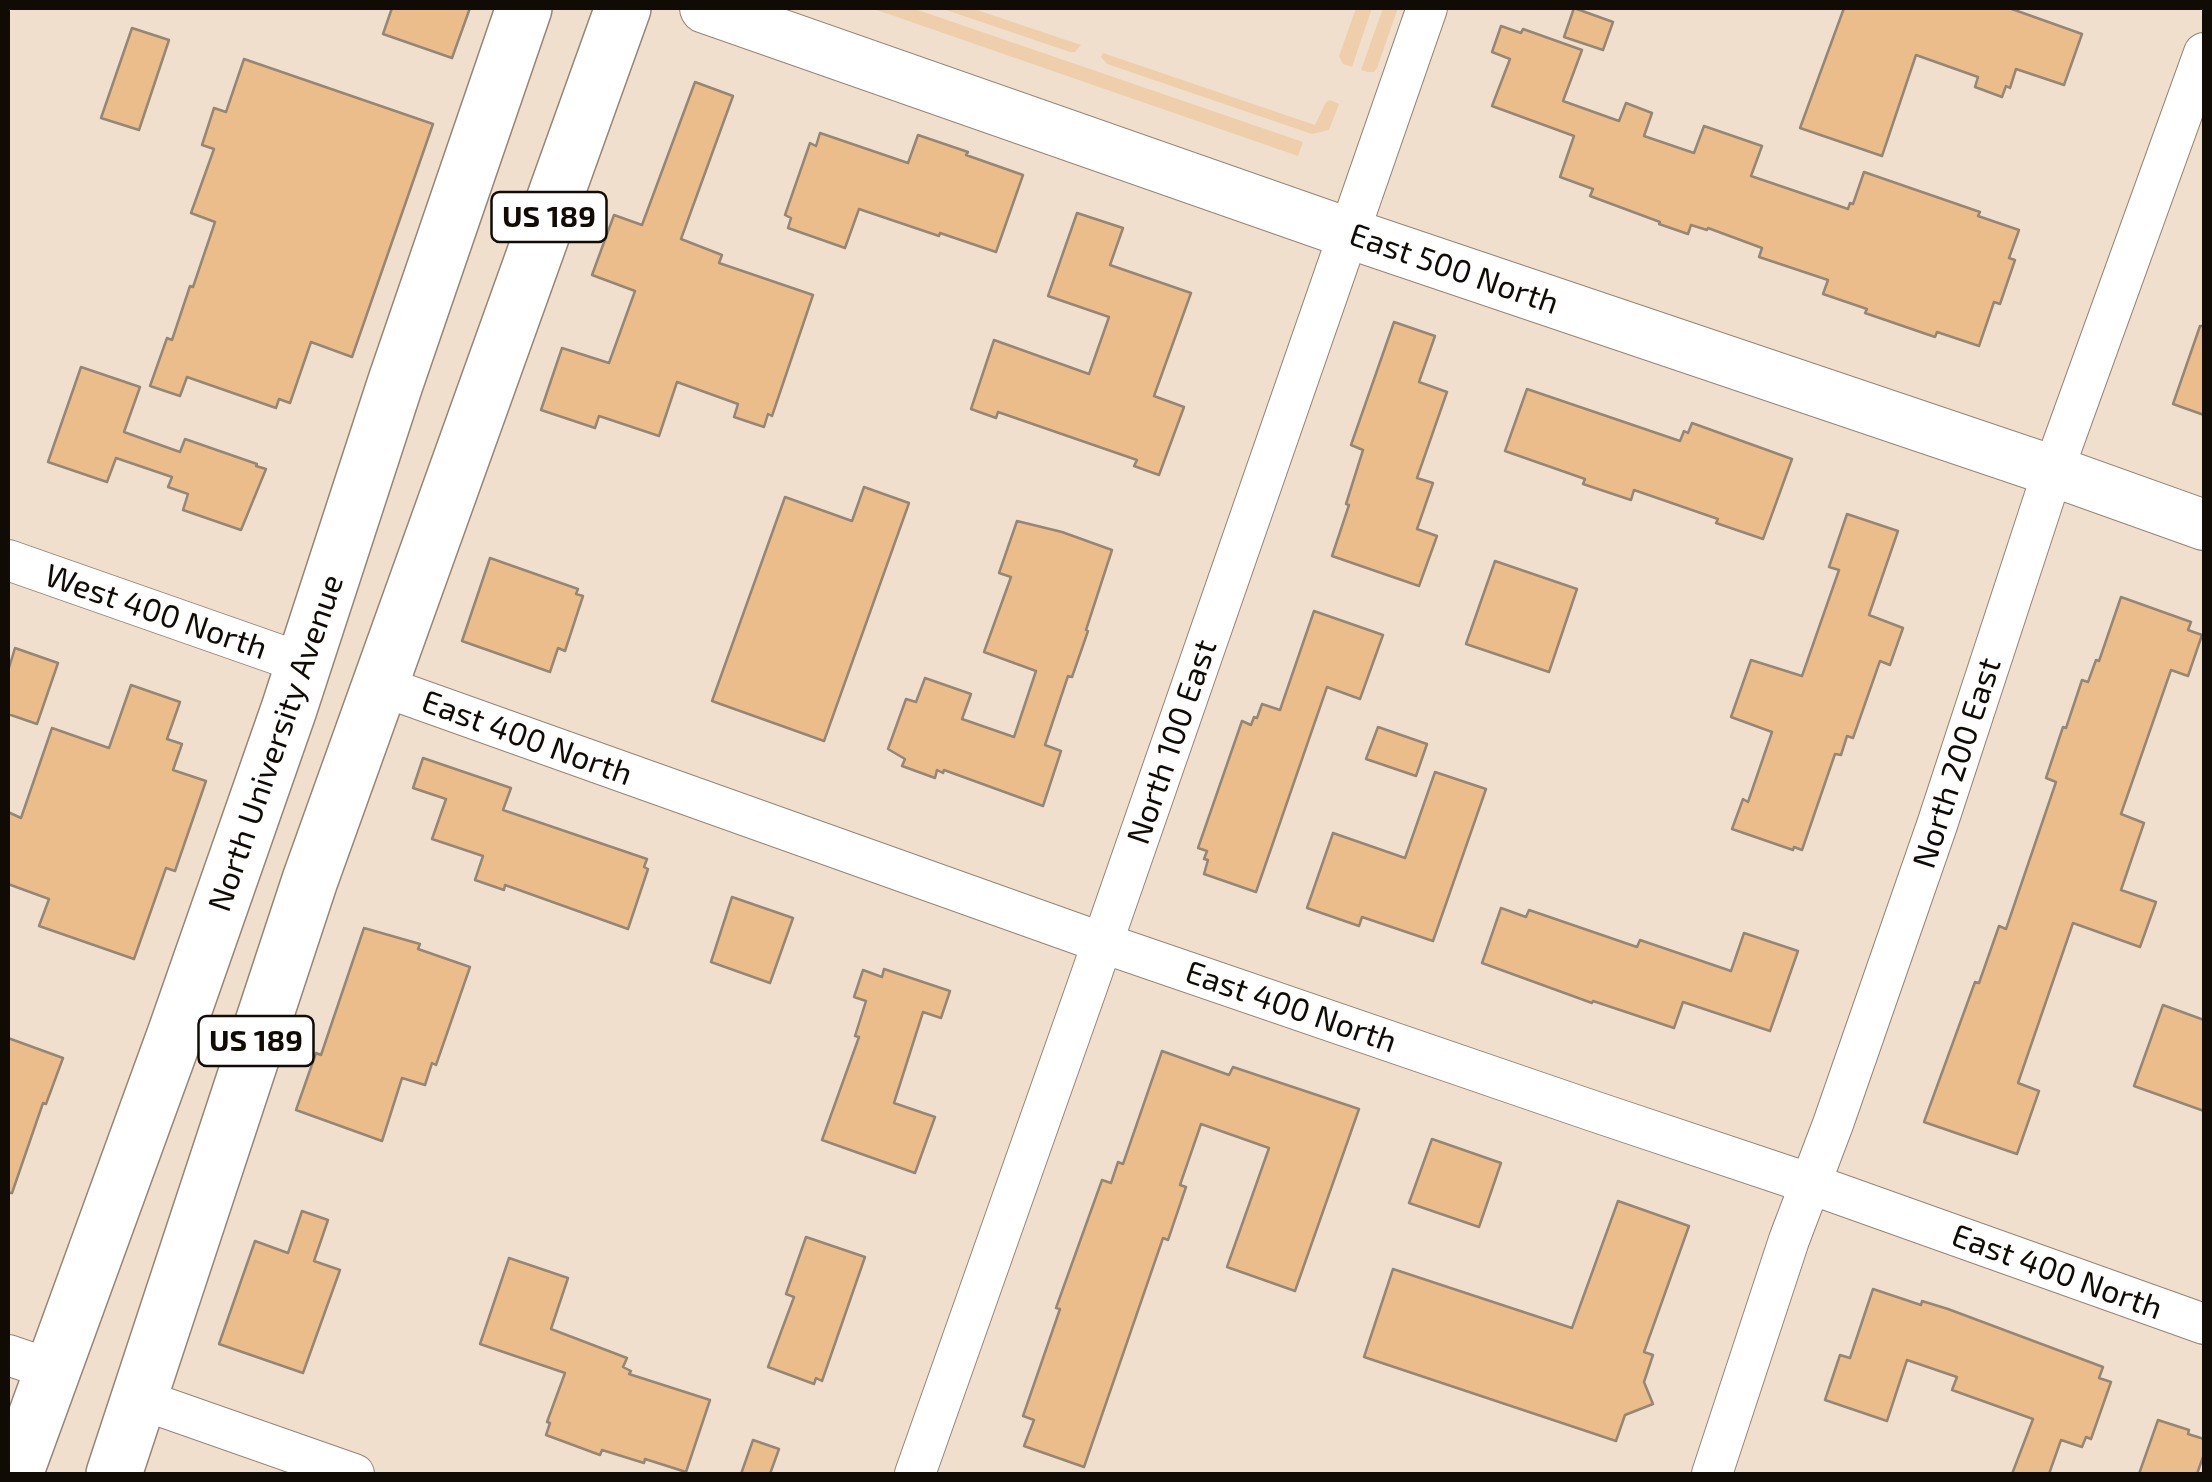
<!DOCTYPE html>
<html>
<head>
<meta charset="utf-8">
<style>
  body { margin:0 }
  #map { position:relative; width:2212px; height:1482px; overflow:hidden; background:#f0dfcd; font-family:"Exo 2",sans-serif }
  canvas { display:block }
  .frame { position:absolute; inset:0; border:10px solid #100b05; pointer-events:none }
</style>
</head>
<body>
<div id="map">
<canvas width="2212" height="1482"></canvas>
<div class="frame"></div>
</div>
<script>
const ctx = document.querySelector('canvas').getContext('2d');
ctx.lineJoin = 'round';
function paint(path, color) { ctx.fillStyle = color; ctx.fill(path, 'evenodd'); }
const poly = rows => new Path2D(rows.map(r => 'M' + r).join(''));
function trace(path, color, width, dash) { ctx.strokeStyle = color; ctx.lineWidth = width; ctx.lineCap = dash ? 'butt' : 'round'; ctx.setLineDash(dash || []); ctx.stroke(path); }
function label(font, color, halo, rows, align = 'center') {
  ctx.font = font + ' "Exo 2",sans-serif'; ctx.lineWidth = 8; ctx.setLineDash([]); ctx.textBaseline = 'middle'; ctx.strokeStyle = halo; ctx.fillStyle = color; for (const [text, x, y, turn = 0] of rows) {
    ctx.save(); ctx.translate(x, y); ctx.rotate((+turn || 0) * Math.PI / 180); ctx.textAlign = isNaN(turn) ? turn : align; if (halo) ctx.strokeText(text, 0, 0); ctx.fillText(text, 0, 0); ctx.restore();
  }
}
const green = poly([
  [871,8,912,8,1303,142,1298,156],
  [940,8,971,8,1081,45,1075,52,1070,52],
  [1356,8,1372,8,1352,67,1343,64,1339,56],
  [1383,8,1398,8,1377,68,1374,72,1368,72,1361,70],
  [1103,53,1315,125,1326,102,1330,100,1339,104,1329,130,1312,134,1107,64,1101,57]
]);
const building = poly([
  [392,8,470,8,452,58,383,34,392,8],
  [1574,8,1613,22,1603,50,1564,37,1574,8],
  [1844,8,2009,8,2082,34,2064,85,2016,69,2010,88,2006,86,2002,97,1975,87,1978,77,1916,55,1882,156,1800,128,1844,8],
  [1501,26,1521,33,1523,29,1582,50,1563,101,1619,121,1626,103,1652,113,1644,136,1694,153,1704,126,1762,146,1751,176,1848,209,1850,203,1853,204,1864,172,1980,212,1978,216,2019,230,2009,258,2015,260,2000,304,1994,302,1979,346,1937,332,1935,337,1865,313,1867,309,1823,294,1828,280,1759,257,1762,248,1708,228,1707,230,1691,225,1688,234,1659,224,1660,222,1590,196,1593,189,1560,177,1574,136,1492,106,1510,59,1492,52,1501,26],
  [132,28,169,40,139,130,101,118,132,28],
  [244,59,433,124,352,357,311,342,290,403,279,399,276,408,187,377,180,396,150,386,167,338,172,340,190,286,193,287,215,222,191,213,214,149,202,145,214,108,226,112,244,59],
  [695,82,733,96,681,239,722,255,719,263,813,295,772,416,768,414,764,427,734,417,738,404,677,382,659,436,599,416,595,428,541,410,562,348,609,363,635,291,592,275,614,215,642,225,695,82],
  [820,133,908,163,918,135,968,152,966,155,1023,175,996,252,940,233,939,236,859,209,845,248,788,228,791,218,785,215,810,143,816,146,820,133],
  [1077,213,1123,228,1110,265,1191,293,1154,396,1184,407,1159,475,1134,466,1137,460,998,412,996,418,971,409,994,340,1089,374,1109,317,1048,296,1077,213],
  [1394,322,1435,336,1419,382,1447,392,1417,478,1433,483,1417,529,1437,536,1419,586,1332,556,1349,505,1346,504,1363,450,1351,445,1394,322],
  [2200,326,2204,326,2204,415,2173,404,2200,326],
  [81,367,140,387,124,432,180,452,185,439,257,464,256,466,266,469,241,530,183,510,188,494,168,487,172,477,116,458,107,482,48,462,81,367],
  [1527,389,1680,441,1684,431,1688,433,1692,423,1792,459,1763,539,1716,523,1718,519,1634,490,1631,500,1583,484,1585,479,1505,451,1527,389],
  [864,487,909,503,824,741,712,701,785,497,852,521,864,487],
  [1847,514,1898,531,1869,615,1903,628,1890,665,1880,661,1853,738,1847,736,1841,755,1835,754,1802,850,1794,847,1793,850,1732,829,1743,799,1748,802,1772,732,1731,717,1751,660,1802,676,1839,570,1829,567,1847,514],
  [1017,521,1062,532,1112,550,1086,630,1088,631,1072,677,1068,676,1045,745,1061,751,1043,806,944,770,943,773,937,770,935,778,902,766,905,759,888,749,906,699,916,702,925,678,971,694,962,719,1014,737,1036,671,984,652,1011,577,999,573,1017,521],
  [490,558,578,589,576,594,583,596,565,651,558,648,550,672,462,641,490,558],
  [1495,561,1577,589,1549,672,1466,644,1495,561],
  [2121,597,2191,622,2188,630,2202,635,2188,676,2171,670,2121,814,2144,823,2121,890,2156,902,2140,947,2073,923,2018,1083,2039,1091,2017,1154,1924,1122,1975,982,1979,983,1999,926,2006,929,2056,782,2046,778,2063,727,2066,728,2082,680,2088,682,2096,660,2099,661,2121,597],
  [1314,611,1383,635,1360,699,1327,687,1256,892,1204,874,1208,860,1204,859,1207,851,1198,848,1242,721,1251,725,1254,717,1257,718,1262,704,1280,710,1314,611],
  [15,648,58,663,37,724,8,714,8,671,15,648],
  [131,685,180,702,167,739,182,744,173,770,206,781,175,871,166,868,134,959,39,926,49,899,8,884,8,812,21,818,52,728,109,748,131,685],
  [1378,727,1427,744,1416,776,1366,759,1378,727],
  [423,758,511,788,503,810,647,859,644,867,648,869,628,929,505,885,504,890,475,880,483,856,432,839,446,799,413,788,423,758],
  [1435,772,1486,789,1433,941,1362,917,1359,926,1307,908,1333,833,1405,858,1435,772],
  [732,897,793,918,770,983,711,962,732,897],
  [1501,908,1526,917,1529,910,1637,947,1640,940,1731,971,1744,933,1798,951,1770,1031,1683,1002,1674,1028,1593,1001,1592,1003,1482,963,1501,908],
  [364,928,420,944,418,949,470,967,436,1065,432,1063,425,1085,402,1078,382,1141,296,1110,316,1053,321,1055,364,928],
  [884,969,950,991,941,1018,923,1012,894,1103,935,1117,915,1173,822,1140,859,1037,855,1036,866,1001,854,997,863,970,882,977,884,969],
  [2163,1005,2204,1020,2204,1111,2134,1086,2163,1005],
  [8,1038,63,1058,46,1104,43,1103,12,1193,8,1193,8,1038],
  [1162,1051,1229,1075,1233,1067,1359,1109,1295,1291,1227,1267,1269,1148,1201,1124,1180,1185,1186,1187,1168,1240,1163,1238,1084,1467,1024,1446,1034,1420,1023,1416,1060,1309,1056,1308,1102,1180,1111,1183,1118,1162,1123,1164,1162,1051],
  [1432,1139,1501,1163,1479,1227,1409,1203,1432,1139],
  [1618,1201,1689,1226,1644,1352,1653,1355,1644,1382,1653,1404,1625,1415,1616,1441,1364,1357,1393,1269,1572,1328,1618,1201],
  [302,1211,328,1220,314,1261,340,1270,303,1373,219,1344,255,1241,288,1253,302,1211],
  [806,1237,865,1257,822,1381,816,1378,814,1384,768,1367,794,1297,786,1294,806,1237],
  [509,1258,568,1278,551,1329,627,1358,623,1367,631,1371,629,1374,710,1400,686,1472,645,1459,644,1463,602,1450,600,1455,546,1435,550,1423,547,1422,565,1373,480,1344,509,1258],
  [1873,1289,1921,1305,1922,1301,1948,1309,2103,1367,2099,1378,2111,1382,2091,1439,2086,1437,2082,1447,2061,1440,2049,1474,2012,1474,2033,1419,1952,1390,1957,1377,1907,1360,1887,1421,1825,1400,1840,1355,1850,1358,1873,1289],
  [2158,1420,2189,1430,2188,1434,2204,1439,2204,1454,2197,1474,2139,1474,2158,1420],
  [753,1440,779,1449,770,1474,741,1474,753,1440]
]);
const minor = poly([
  [8,560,305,664],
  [379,685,1103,943,1593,1111,1811,1184,2204,1324],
  [8,1355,52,1370],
  [140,1399,354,1474],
  [915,1474,1087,987,1427,8],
  [1712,1474,1789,1240,1833,1124,1937,825,2053,471,2204,53]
]);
const tertiary = poly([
  [705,8,1348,233,2053,471,2204,525]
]);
const trunk = poly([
  [15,1474,176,1032,289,709,395,384,524,8],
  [114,1474,310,880,623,8]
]);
const shields = [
  [549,217,115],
  [256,1041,115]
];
const shieldNames = [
  ["US 189",549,217],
  ["US 189",256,1041]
];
const streetNames = [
  ["East 500 North",1454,269,19],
  ["West 400 North",156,612,19],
  ["East 400 North",527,738,20],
  ["North 100 East",1172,742,-71],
  ["North University Avenue",276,743,-71],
  ["North 200 East",1957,763,-72],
  ["East 400 North",1291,1007,19],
  ["East 400 North",2057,1272,20]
];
paint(green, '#efcfab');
paint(building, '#eabd8b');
trace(building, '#958675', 2.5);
trace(minor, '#958575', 42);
trace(tertiary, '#958575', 52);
trace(trunk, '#958575', 58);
trace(minor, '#fff', 40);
trace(tertiary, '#fff', 50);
trace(trunk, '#fff', 55);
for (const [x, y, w] of shields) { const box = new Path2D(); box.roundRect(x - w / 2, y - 25, w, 50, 8); ctx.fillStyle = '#fff'; ctx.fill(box); trace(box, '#100b05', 2.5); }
label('bold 30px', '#100b05', null, shieldNames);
label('32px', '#100b05', '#fff', streetNames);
</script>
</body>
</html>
